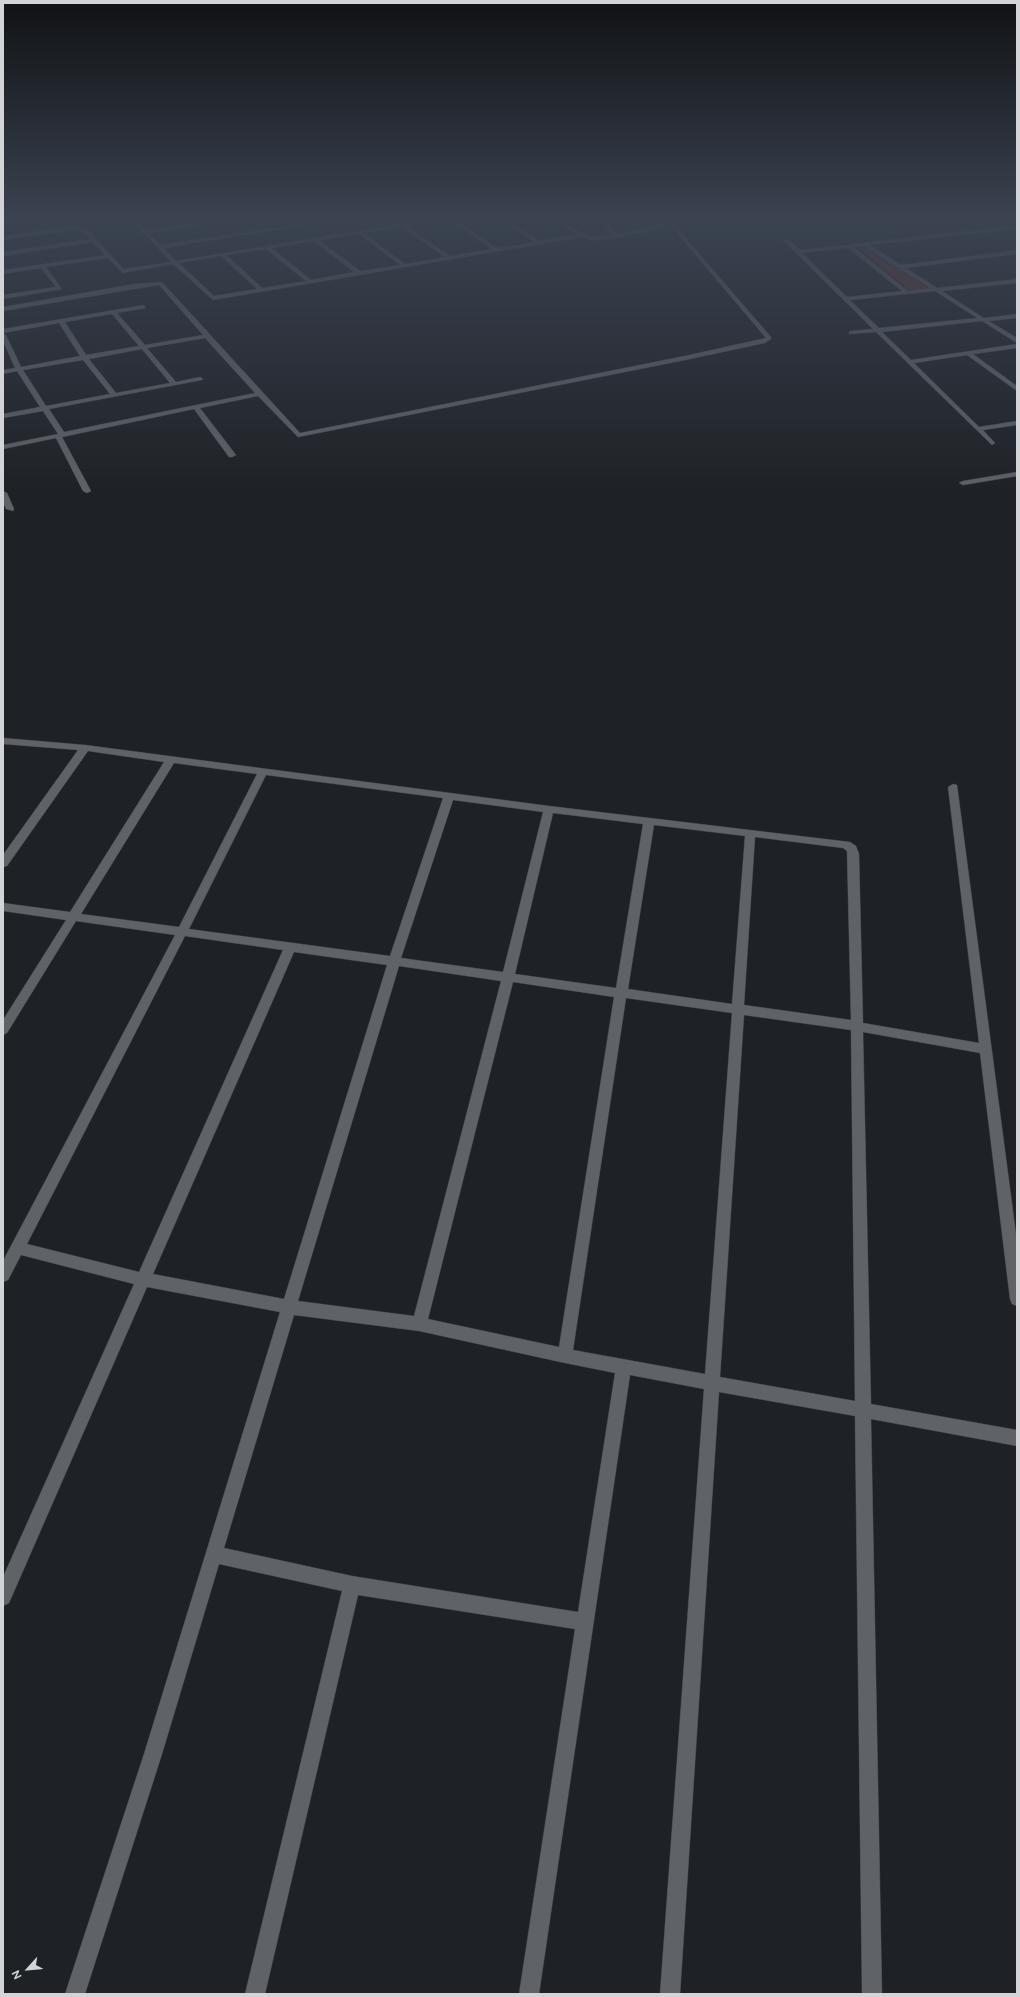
<!DOCTYPE html>
<html>
<head>
<meta charset="utf-8">
<style>
  body { margin:0 }
  #map { position:relative; width:1020px; height:1997px; overflow:hidden; background:#1e2125; font-family:Raleway,sans-serif }
  canvas { display:block }
  .frame { position:absolute; inset:0; border:4px solid #d3d4d8; pointer-events:none }
  .north { position:absolute; left:8px; top:1949px; width:40px; height:40px; -webkit-text-stroke:3px #1e2125; paint-order:stroke; rotate:243deg; font-size:11px; font-weight:700; line-height:16px; text-align:center; color:#d3d4d8 }
  .north::after { content:''; display:block; margin:auto; width:14px; height:18px; background:#d3d4d8; clip-path:polygon(50% 0,100% 100%,50% 72%,0 100%) }
</style>
</head>
<body>
<div id="map">
<canvas width="1020" height="1997"></canvas>
<div class="frame"></div>
<div class="north">N</div>
</div>
<script>
const ctx = document.querySelector('canvas').getContext('2d');
ctx.lineJoin = 'round';
function paint(path, color) { ctx.fillStyle = color; ctx.fill(path, 'evenodd'); }
const poly = rows => new Path2D(rows.map(r => 'M' + r).join(''));
function trace(path, color, width, dash) { ctx.strokeStyle = color; ctx.lineWidth = width; ctx.lineCap = dash ? 'butt' : 'round'; ctx.setLineDash(dash || []); ctx.stroke(path); }
const green = poly([
  [864,247,930,289,911,292,858,248]
]);
const path = poly([
  [795,227,862,220]
]);
const minor = poly([
  [132,220,136,220,147,230,220,220,230,220,149,233,161,245,326,220,329,221,164,248,176,261,425,220,434,220,406,226,450,256,492,249,450,220,455,220,497,248,535,242,501,220,506,220,540,241,577,234,555,220,560,220,584,234,592,236,612,235,602,220,606,220,617,234,658,226,654,220,658,220,664,227,616,238,592,240,582,237,213,300,173,264,123,273,108,258,46,267,62,289,3,299,3,295,56,287,41,268,3,274,3,270,105,255,93,242,3,256,3,252,90,239,79,229,3,240,3,236,80,225,87,229,124,269,171,262,132,220],
  [401,227,445,257,405,264,364,233,401,227],
  [359,234,400,265,360,271,319,240,359,234],
  [314,241,354,272,311,280,272,248,314,241],
  [266,249,306,281,262,288,227,255,266,249],
  [221,256,257,289,214,296,179,263,221,256],
  [666,220,670,220,771,337,771,339,765,343,685,360,298,437,258,396,200,408,236,455,232,457,229,457,194,409,62,437,91,491,87,493,83,491,56,438,3,449,3,445,58,434,43,411,3,418,3,414,40,407,17,371,3,374,3,370,15,368,3,341,3,333,6,335,21,367,80,356,59,323,3,333,3,329,144,305,146,308,117,313,145,345,203,335,159,285,3,311,3,307,134,284,162,282,300,433,685,356,766,338,666,220],
  [112,314,139,346,86,355,65,322,112,314],
  [205,338,255,393,64,432,49,409,202,380,203,379,200,377,176,382,147,348,205,338],
  [142,349,170,383,116,393,89,359,142,349],
  [83,360,110,394,46,406,23,370,83,360],
  [1010,226,1012,229,870,245,901,265,1017,250,1017,254,906,268,937,288,1017,279,1017,283,942,291,984,318,1017,314,1017,318,989,321,1017,338,1017,343,982,321,882,332,911,360,1017,344,1017,348,973,354,1017,386,1017,391,967,355,914,363,979,427,1017,421,1017,425,983,430,995,443,992,445,876,332,849,334,849,332,851,331,873,329,783,240,788,239,800,250,1010,226],
  [864,246,898,268,930,288,908,291,854,247,864,246],
  [848,248,902,291,847,297,802,253,848,248],
  [935,291,977,318,879,328,850,300,935,291],
  [1017,472,1017,476,963,485,959,483,963,481,1017,472],
  [3,491,7,493,14,509,13,511,6,509,3,502,3,491],
  [3,738,85,745,549,806,850,842,856,846,859,854,863,1023,979,1043,948,787,953,784,957,785,1017,1242,1017,1306,1012,1304,1010,1299,980,1053,863,1032,871,1404,1017,1430,1017,1446,871,1419,882,1994,862,1994,855,1416,719,1392,680,1994,660,1994,704,1389,630,1375,539,1994,519,1994,575,1629,358,1595,265,1994,245,1994,342,1591,219,1564,162,1754,85,1994,65,1994,144,1754,280,1312,147,1287,9,1603,3,1606,3,1577,134,1284,21,1255,8,1280,3,1282,3,1261,175,935,76,921,7,1033,3,1035,3,1020,66,920,3,911,3,903,70,912,164,762,88,751,7,866,3,867,3,855,78,750,3,744,3,738],
  [174,763,257,774,179,927,81,914,174,763],
  [266,775,443,798,390,956,189,929,266,775],
  [453,800,543,812,503,972,401,958,453,800],
  [553,813,643,824,616,988,515,974,553,813],
  [654,825,745,836,732,1004,628,989,654,825],
  [755,837,843,848,847,851,851,1020,744,1005,755,837],
  [185,936,283,950,139,1272,27,1244,185,936],
  [294,952,387,965,284,1299,153,1274,294,952],
  [399,966,501,981,414,1316,298,1301,399,966],
  [513,982,614,997,559,1347,428,1319,513,982],
  [626,998,732,1013,705,1374,573,1350,626,998],
  [744,1015,851,1030,855,1401,720,1377,744,1015],
  [294,1315,419,1331,565,1363,615,1373,578,1612,352,1576,224,1548,294,1315]
]);
paint(green, '#61322d');
trace(minor, '#3d3f43', 1);
trace(path, '#6f7175', 1, [2, 1]);
paint(minor, '#5f6267');
const sky = ctx.createLinearGradient(0, 0, 0, 499);
sky.addColorStop(0, '#101214');
sky.addColorStop(0.44, '#3b4351');
sky.addColorStop(1, '#3b435100');
ctx.fillStyle = sky;
ctx.fillRect(0, 0, 1020, 499);
</script>
</body>
</html>
